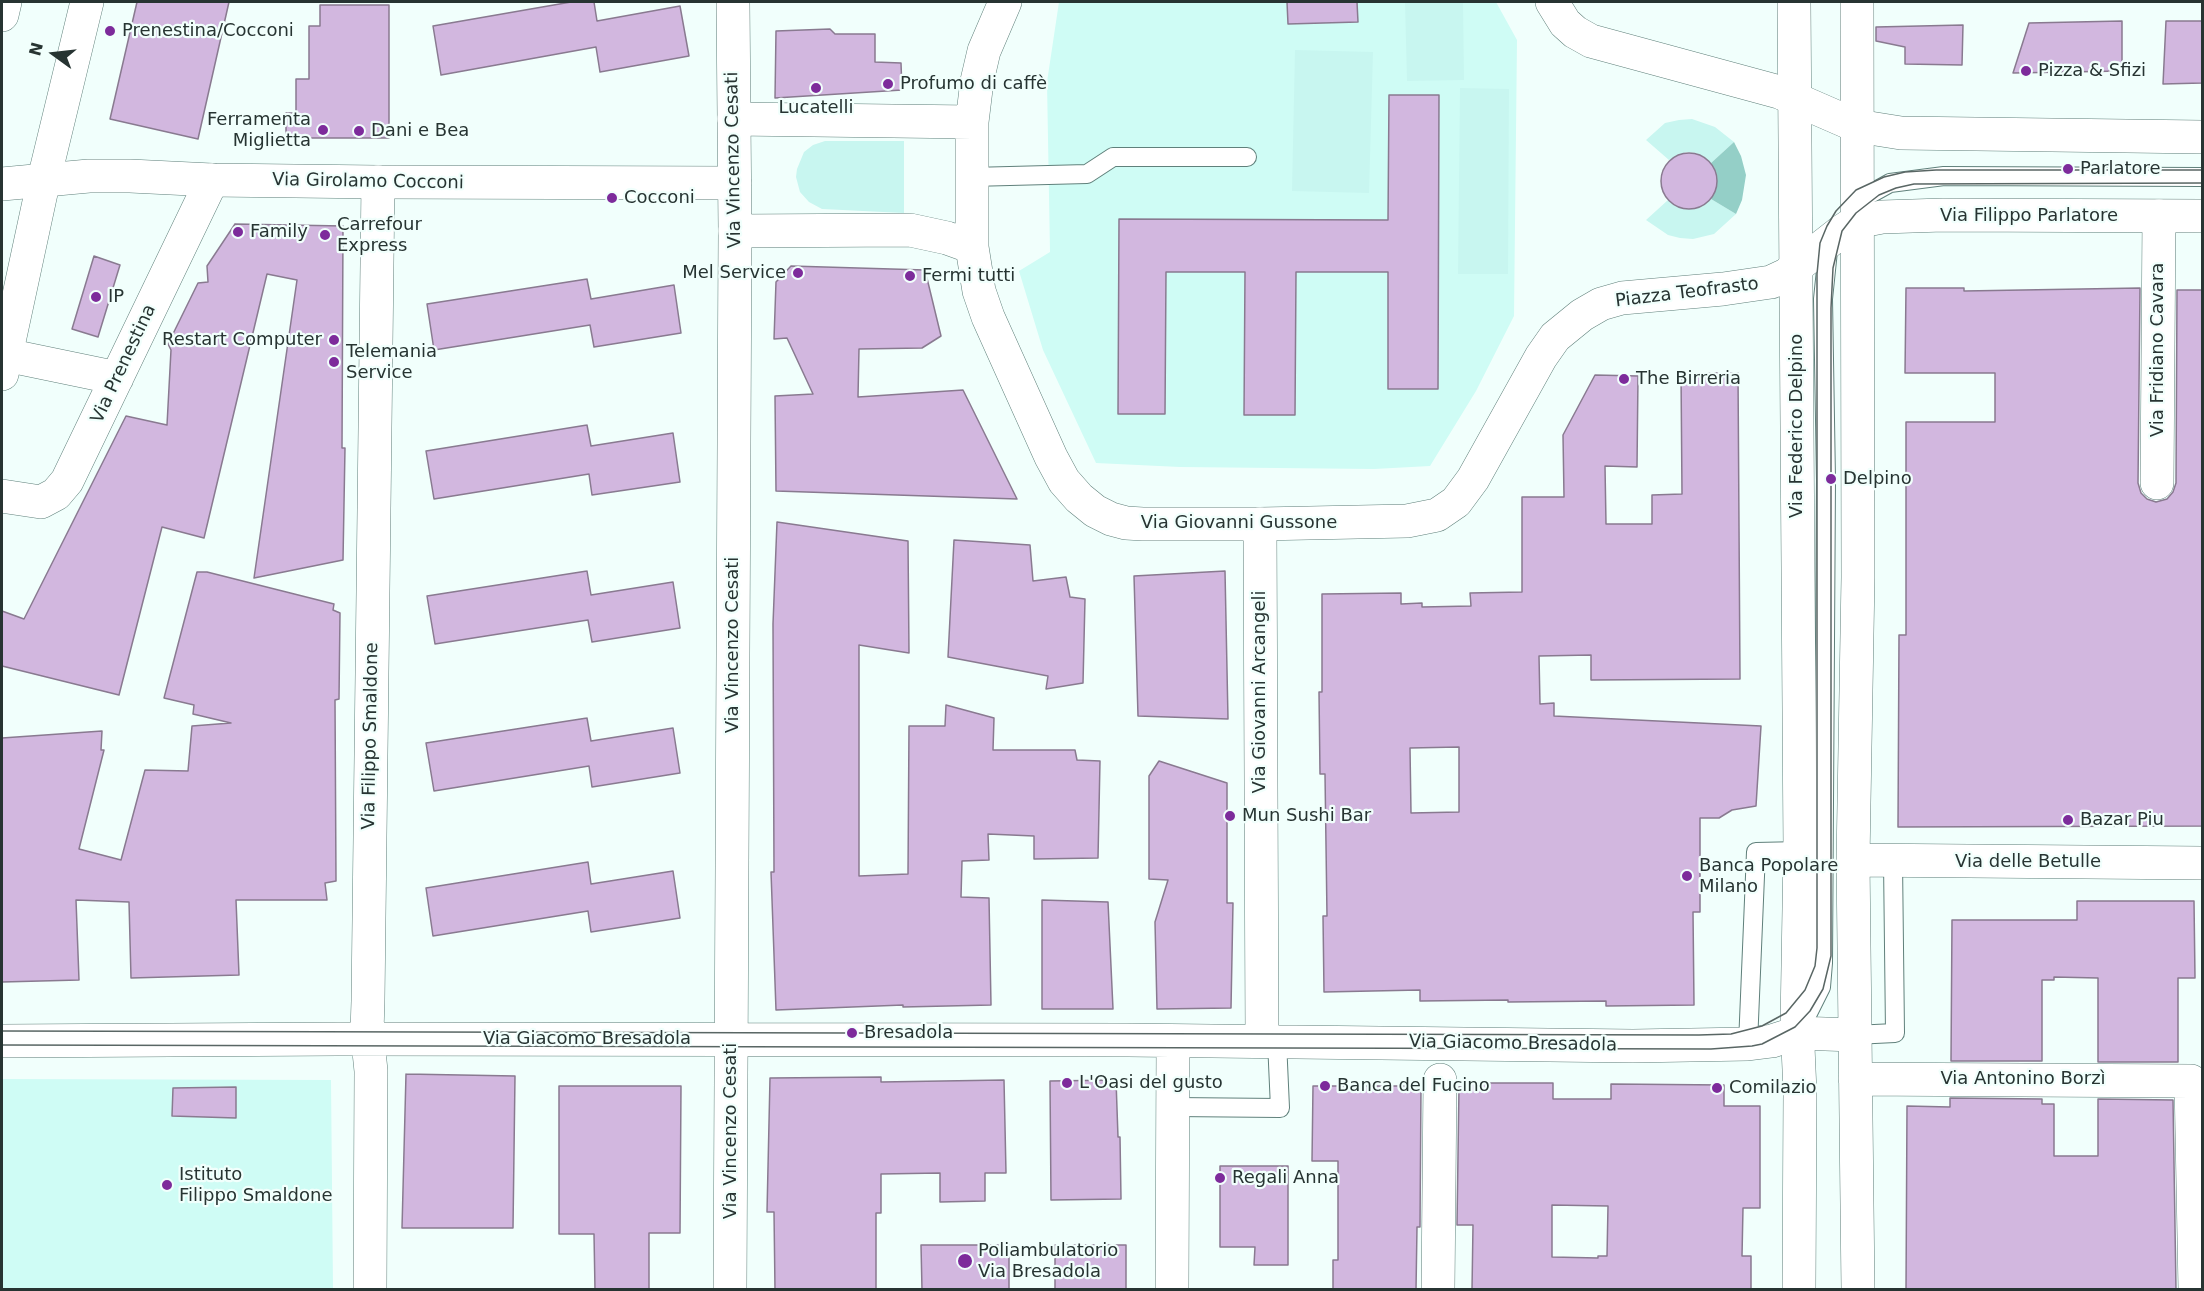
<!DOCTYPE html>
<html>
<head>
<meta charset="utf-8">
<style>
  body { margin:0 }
  #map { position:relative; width:2204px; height:1291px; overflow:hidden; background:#f1fffc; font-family:"DejaVu Sans",sans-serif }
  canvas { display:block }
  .frame { position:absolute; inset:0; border:3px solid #273432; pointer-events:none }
  .north { position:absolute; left:24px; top:24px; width:60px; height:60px; -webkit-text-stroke:4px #f1fffc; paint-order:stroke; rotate:285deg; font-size:16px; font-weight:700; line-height:24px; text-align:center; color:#273432 }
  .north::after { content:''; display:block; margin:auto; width:21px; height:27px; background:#273432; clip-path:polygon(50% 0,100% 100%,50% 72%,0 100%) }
</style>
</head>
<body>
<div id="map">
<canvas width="2204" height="1291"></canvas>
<div class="frame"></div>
<div class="north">N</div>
</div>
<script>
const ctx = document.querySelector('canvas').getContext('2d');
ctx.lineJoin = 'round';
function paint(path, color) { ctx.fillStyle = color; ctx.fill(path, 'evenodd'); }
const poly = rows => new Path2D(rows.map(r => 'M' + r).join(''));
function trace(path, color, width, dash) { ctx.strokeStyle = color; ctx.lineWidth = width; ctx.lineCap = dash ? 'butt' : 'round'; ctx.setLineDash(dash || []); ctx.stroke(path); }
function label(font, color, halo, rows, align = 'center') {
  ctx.font = font + ' "DejaVu Sans",sans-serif'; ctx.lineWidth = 4.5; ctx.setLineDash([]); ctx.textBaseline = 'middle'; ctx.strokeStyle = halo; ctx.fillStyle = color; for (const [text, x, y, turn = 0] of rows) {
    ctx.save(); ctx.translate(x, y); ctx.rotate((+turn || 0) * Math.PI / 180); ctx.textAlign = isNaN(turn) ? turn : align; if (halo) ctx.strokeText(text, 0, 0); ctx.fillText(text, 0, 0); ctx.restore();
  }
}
const built = poly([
  [1059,2,1496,2,1517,40,1514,316,1476,391,1430,466,1374,469,1180,467,1096,463,1043,350,1019,271,1050,252,1047,82],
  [2,1079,331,1080,333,1289,2,1290]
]);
const green = poly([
  [1405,2,1463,2,1464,80,1407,81],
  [1295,50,1373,52,1369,193,1292,191],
  [1460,88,1509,89,1508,274,1458,274],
  [1692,119,1715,127,1734,142,1711,163,1704,157,1696,153,1686,152,1669,160,1646,140,1665,123,1679,120],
  [825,141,904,141,904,213,822,209,809,202,800,192,796,177,797,169,804,152,813,145],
  [1711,199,1736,214,1714,234,1693,239,1680,238,1668,235,1646,220,1668,200,1676,206,1694,209,1703,205]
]);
const water = poly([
  [1734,142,1741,156,1746,175,1742,200,1736,214,1711,199,1717,181,1711,163]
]);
const building = poly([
  [137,2,229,2,198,139,110,119,137,2],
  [571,2,594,2,597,21,680,6,689,56,600,72,596,47,441,75,433,26,571,2],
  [1287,2,1357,2,1358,22,1288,24,1287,2],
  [320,5,389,5,389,138,286,138,286,113,296,113,296,79,309,79,309,26,320,26,320,5],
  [2122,21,2122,71,2013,73,2029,23,2122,21],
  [2166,21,2202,21,2202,83,2163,84,2166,21],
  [1963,25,1962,65,1905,64,1905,47,1876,41,1876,27,1963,25],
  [830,29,835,34,875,34,875,62,901,63,902,90,775,98,776,31,830,29],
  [1389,95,1439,95,1438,389,1388,389,1388,272,1296,272,1295,415,1244,415,1245,272,1166,272,1165,414,1118,414,1119,219,1388,220,1389,95],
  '1661 181a28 28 0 1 1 56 0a28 28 0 1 1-56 0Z',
  [235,224,343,226,342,448,345,448,343,560,254,578,297,280,267,274,204,538,162,527,119,695,2,666,2,611,24,619,126,416,167,425,171,350,168,344,198,283,208,282,207,266,235,224],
  [94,256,120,265,98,337,72,329,94,256],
  [791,266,925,270,941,336,922,348,859,349,858,397,963,390,1017,499,776,491,775,396,813,394,787,338,774,339,776,282,791,266],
  [587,279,591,299,674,285,681,333,594,347,590,325,434,350,427,304,587,279],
  [1906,288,1964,288,1964,291,2140,288,2138,483,2141,493,2147,499,2156,502,2167,499,2173,492,2176,483,2177,290,2202,290,2202,826,1898,827,1899,635,1906,635,1906,422,1995,422,1995,373,1905,373,1906,288],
  [1681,373,1738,373,1740,679,1591,680,1591,655,1539,656,1540,704,1554,703,1554,716,1761,726,1756,806,1732,810,1719,818,1700,818,1700,912,1693,912,1694,1005,1606,1006,1606,1001,1508,1002,1508,1000,1420,1001,1420,990,1324,992,1323,916,1327,916,1325,774,1320,774,1319,692,1322,692,1322,594,1401,593,1401,604,1422,603,1422,607,1471,606,1470,593,1522,592,1522,497,1564,497,1563,435,1595,375,1638,376,1637,467,1605,466,1606,524,1652,524,1652,495,1682,494,1681,373],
  [1459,747,1459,812,1411,813,1410,748,1459,747],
  [587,425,591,446,673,433,680,482,592,495,589,474,434,499,426,451,587,425],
  [777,522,908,541,909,653,859,645,859,876,908,874,909,726,945,726,946,705,994,718,993,750,1075,750,1077,760,1100,761,1098,858,1034,859,1034,836,988,834,989,860,962,861,961,897,989,898,991,1005,903,1007,903,1005,776,1010,771,872,774,872,773,624,777,522],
  [954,540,1030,545,1033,581,1066,577,1070,597,1085,599,1083,683,1046,689,1048,676,948,657,954,540],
  [587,571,591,595,673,582,680,628,592,642,588,620,435,644,427,596,587,571],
  [1225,571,1228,719,1138,716,1134,576,1225,571],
  [197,572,207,572,334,604,333,610,340,613,339,699,335,700,336,881,325,883,327,900,236,900,239,975,131,978,129,902,76,900,79,980,2,982,2,738,102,731,101,750,104,750,79,849,121,860,145,770,188,771,192,726,231,723,193,714,194,705,164,698,197,572],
  [587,718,591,741,673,728,680,773,592,787,589,766,434,791,426,743,587,718],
  [1159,761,1227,783,1227,903,1233,903,1231,1008,1157,1009,1155,922,1168,880,1149,879,1149,776,1159,761],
  [588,862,591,884,673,871,680,918,591,932,588,911,433,936,426,888,588,862],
  [1042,900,1108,902,1113,1009,1042,1009,1042,900],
  [2077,901,2194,901,2195,978,2178,978,2178,1062,2098,1062,2098,978,2054,977,2054,980,2042,980,2042,1061,1951,1061,1952,920,2077,920,2077,901],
  [406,1074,515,1076,513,1228,402,1228,406,1074],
  [881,1077,881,1082,1004,1080,1006,1173,985,1173,985,1201,940,1202,940,1173,881,1174,881,1213,876,1213,876,1290,775,1290,774,1212,767,1212,770,1078,881,1077],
  [1116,1080,1118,1137,1120,1137,1121,1199,1051,1200,1050,1081,1116,1080],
  [1464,1083,1553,1083,1553,1099,1611,1099,1611,1084,1724,1085,1724,1106,1760,1106,1760,1208,1743,1208,1742,1256,1751,1256,1751,1290,1472,1290,1473,1225,1457,1225,1459,1087,1464,1087,1464,1083],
  [1552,1205,1608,1206,1607,1256,1598,1256,1598,1258,1552,1257,1552,1205],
  [559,1086,681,1086,680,1233,649,1233,649,1290,595,1290,594,1234,559,1234,559,1086],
  [1313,1086,1421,1086,1420,1227,1417,1227,1416,1290,1333,1290,1333,1260,1338,1260,1338,1161,1312,1161,1313,1086],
  [236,1087,236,1118,172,1116,173,1088,236,1087],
  [1950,1098,2042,1099,2042,1104,2054,1104,2054,1156,2098,1156,2098,1099,2173,1100,2176,1290,1906,1290,1907,1106,1950,1107,1950,1098],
  [1220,1166,1288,1166,1288,1265,1254,1265,1255,1247,1220,1247,1220,1166],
  [921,1245,1009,1245,1009,1290,922,1290,921,1245],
  [1055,1245,1126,1245,1126,1290,1055,1290,1055,1245]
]);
const service = poly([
  [971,177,1087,174,1113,157,1247,157],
  [1854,203,1890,183,1944,176,2202,177],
  [1804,1021,1821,987,1823,963,1826,480,1823,299,1829,241],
  [1854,1035,1895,1033,1893,861],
  [1748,1044,1756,852,1800,851],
  [1174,1107,1280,1108,1277,1041]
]);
const minor = poly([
  [733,2,734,119],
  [1794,2,1800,851,1797,1024,1800,1092,1799,1290],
  [1857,2,1858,577,1853,860,1858,1290],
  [6,355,117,378],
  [2157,483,2159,216],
  [2,496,41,502,56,494,67,481,212,180],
  [1260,524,1262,1041],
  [1853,860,2202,863],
  [2,1041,338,1039,1128,1040,1633,1046,1748,1044,1772,1041,1797,1033,1854,1035],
  [1855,1079,2191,1081,2195,1290],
  [370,1290,371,1071,367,1032,368,1001,378,182],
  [730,1290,735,231],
  [1172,1290,1173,1041],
  [1438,1290,1440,1080]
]);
const tertiary = poly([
  [1005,2,984,51,977,81,972,122,972,247,979,291,988,317,1051,457,1064,481,1079,498,1095,511,1111,519,1126,523,1143,524,1260,524,1407,521,1437,515,1456,502,1473,479,1541,357,1555,337,1582,315,1601,304,1622,298,1723,289,1771,282,1786,275,1842,231,1856,222,1882,217,1943,215,2202,216],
  [1552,2,1565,23,1575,32,1591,41,1779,92,1857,126,1901,133,2202,137],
  [972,122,734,119,735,231,910,230,947,238,972,247],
  [2,184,89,176,130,176,212,180,378,182,735,183]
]);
const secondary = poly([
  [2,15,5,2],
  [2,374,44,179,87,2]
]);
const tram = poly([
  [2,1031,1699,1035,1731,1034,1762,1026,1786,1013,1805,990,1815,966,1817,948,1817,274,1820,243,1827,226,1836,211,1856,190,1884,177,1905,172,1936,170,2202,170],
  [2,1045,1711,1049,1752,1046,1762,1044,1795,1027,1810,1011,1823,989,1831,956,1831,308,1833,268,1842,231,1856,213,1879,195,1896,188,1914,184,2202,183]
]);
const markers = [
  [110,31,6,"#7d2b9b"],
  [2026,71,6,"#7d2b9b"],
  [888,84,6,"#7d2b9b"],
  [816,88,6,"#7d2b9b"],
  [323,130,6,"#7d2b9b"],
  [359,131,6,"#7d2b9b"],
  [2068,169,6,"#7d2b9b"],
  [612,198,6,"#7d2b9b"],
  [238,232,6,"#7d2b9b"],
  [325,235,6,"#7d2b9b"],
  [798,273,6,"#7d2b9b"],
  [910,276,6,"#7d2b9b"],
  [96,297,6,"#7d2b9b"],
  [334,340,6,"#7d2b9b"],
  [334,362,6,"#7d2b9b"],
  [1624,379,6,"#7d2b9b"],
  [1831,479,6,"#7d2b9b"],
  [1230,816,6,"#7d2b9b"],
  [2068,820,6,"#7d2b9b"],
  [1687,876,6,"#7d2b9b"],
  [852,1033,6,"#7d2b9b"],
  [1067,1083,6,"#7d2b9b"],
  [1325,1086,6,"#7d2b9b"],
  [1717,1088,6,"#7d2b9b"],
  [1220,1178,6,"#7d2b9b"],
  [167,1185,6,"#7d2b9b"],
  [965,1261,8,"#7d2b9b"]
];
const poiNames = [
  ["Prenestina/Cocconi",122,31],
  ["Pizza & Sfizi",2038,71],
  ["Profumo di caffè",900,84],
  ["Lucatelli",816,108,"center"],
  ["Ferramenta",311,120,"right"],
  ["Miglietta",311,141,"right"],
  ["Dani e Bea",371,131],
  ["Parlatore",2080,169],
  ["Cocconi",624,198],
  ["Carrefour",337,225],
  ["Express",337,246],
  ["Family",250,232],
  ["Mel Service",786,273,"right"],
  ["Fermi tutti",922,276],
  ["IP",108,297],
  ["Restart Computer",322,340,"right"],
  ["Telemania",346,352],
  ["Service",346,373],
  ["The Birreria",1636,379],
  ["Delpino",1843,479],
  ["Mun Sushi Bar",1242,816],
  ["Bazar Piu",2080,820],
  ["Banca Popolare",1699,866],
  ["Milano",1699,887],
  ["Bresadola",864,1033],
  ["L'Oasi del gusto",1079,1083],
  ["Banca del Fucino",1337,1086],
  ["Comilazio",1729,1088],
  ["Istituto",179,1175],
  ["Filippo Smaldone",179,1196],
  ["Regali Anna",1232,1178],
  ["Poliambulatorio",978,1251],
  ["Via Bresadola",978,1272]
];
const streetNames = [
  ["Via Vincenzo Cesati",734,160,-91],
  ["Via Girolamo Cocconi",368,182,1],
  ["Via Filippo Parlatore",2029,216],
  ["Piazza Teofrasto",1687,293,-7],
  ["Via Fridiano Cavara",2158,350,-90],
  ["Via Prenestina",124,364,-65],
  ["Via Federico Delpino",1797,426,-90],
  ["Via Giovanni Gussone",1239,523],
  ["Via Vincenzo Cesati",733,645,-90],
  ["Via Giovanni Arcangeli",1260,692,-90],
  ["Via Filippo Smaldone",371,736,-89],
  ["Via delle Betulle",2028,862],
  ["Via Giacomo Bresadola",587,1039],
  ["Via Giacomo Bresadola",1513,1044,1],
  ["Via Antonino Borzì",2023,1079],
  ["Via Vincenzo Cesati",731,1131,-90]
];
paint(built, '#cffcf5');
paint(green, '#c8f6f0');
paint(water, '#94cfc7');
paint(building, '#d2b7df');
trace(building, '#897a90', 1.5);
trace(service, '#60807b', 20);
trace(minor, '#60807b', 34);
trace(tertiary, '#60807b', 34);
trace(secondary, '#60807b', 34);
trace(service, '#fff', 18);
trace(minor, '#fff', 33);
trace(tertiary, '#fff', 33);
trace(secondary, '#fff', 33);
trace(tram, '#596664', 1.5);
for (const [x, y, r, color] of markers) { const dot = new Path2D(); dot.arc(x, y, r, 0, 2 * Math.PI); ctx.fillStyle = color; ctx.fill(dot); trace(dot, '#f1fffc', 2); }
label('18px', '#273432', '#f1fffc', poiNames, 'left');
label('18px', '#273432', '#f1fffc', streetNames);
</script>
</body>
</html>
